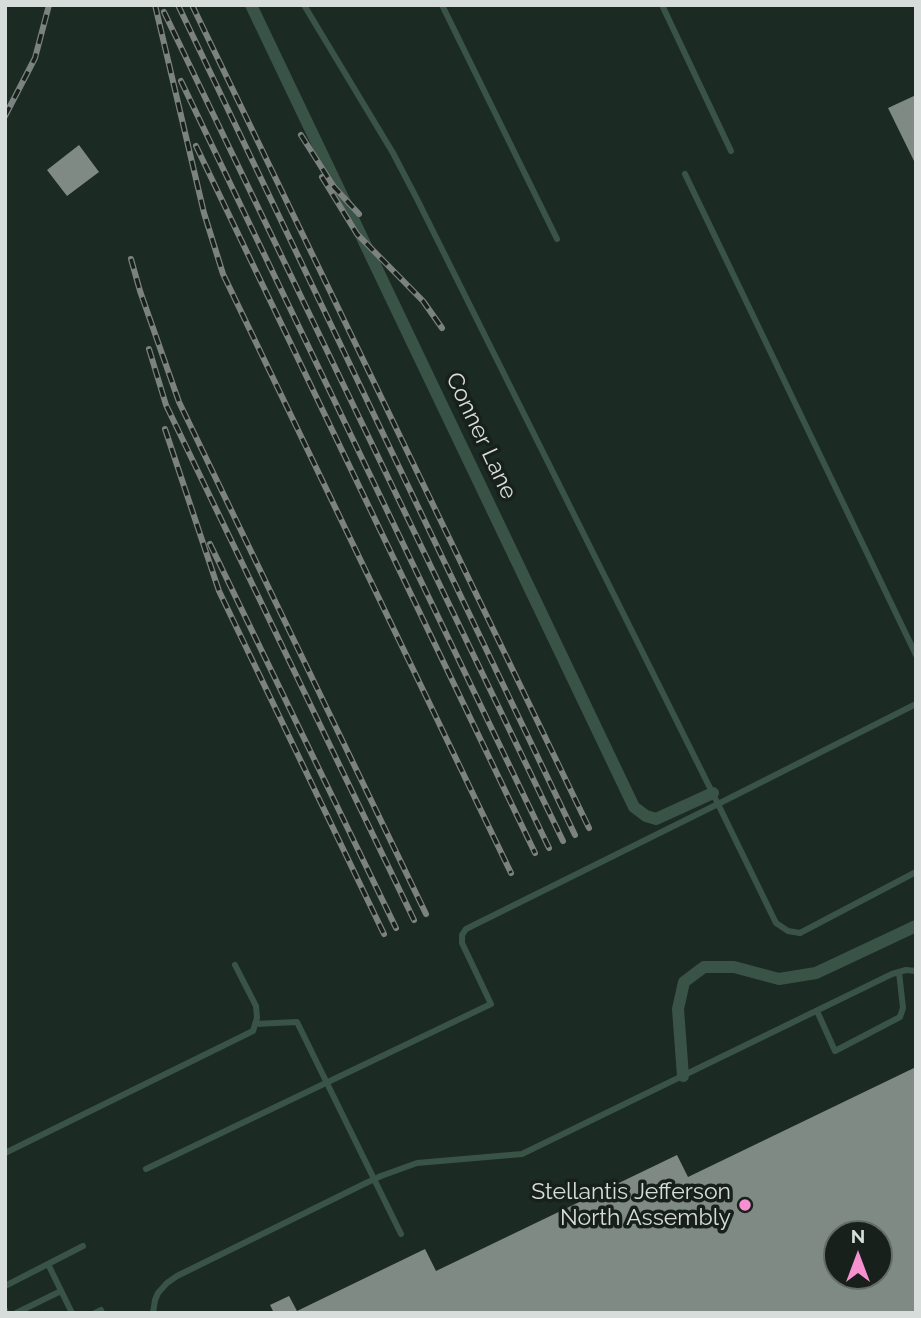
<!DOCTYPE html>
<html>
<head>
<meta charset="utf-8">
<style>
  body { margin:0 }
  #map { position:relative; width:921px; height:1318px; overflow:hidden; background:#18201c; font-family:Raleway,sans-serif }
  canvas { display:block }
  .frame { position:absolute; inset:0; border:7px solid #d7ddda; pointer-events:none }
  .north { position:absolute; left:823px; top:1220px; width:70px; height:70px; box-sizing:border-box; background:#18201c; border:2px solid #646c68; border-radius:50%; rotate:0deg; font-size:19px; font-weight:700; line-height:28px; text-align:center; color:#d7ddda }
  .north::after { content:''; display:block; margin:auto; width:24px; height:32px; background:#f690d0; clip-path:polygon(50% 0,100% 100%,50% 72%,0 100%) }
</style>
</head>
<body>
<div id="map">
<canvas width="921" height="1318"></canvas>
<div class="frame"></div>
<div class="north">N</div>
</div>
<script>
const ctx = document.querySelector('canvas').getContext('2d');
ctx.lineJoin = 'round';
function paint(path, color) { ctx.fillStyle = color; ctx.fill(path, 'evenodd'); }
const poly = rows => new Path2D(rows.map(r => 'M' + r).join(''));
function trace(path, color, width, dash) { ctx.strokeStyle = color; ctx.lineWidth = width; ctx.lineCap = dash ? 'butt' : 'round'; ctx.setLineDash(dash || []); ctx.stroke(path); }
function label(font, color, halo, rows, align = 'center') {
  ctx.font = font + ' Raleway,sans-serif'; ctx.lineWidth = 7; ctx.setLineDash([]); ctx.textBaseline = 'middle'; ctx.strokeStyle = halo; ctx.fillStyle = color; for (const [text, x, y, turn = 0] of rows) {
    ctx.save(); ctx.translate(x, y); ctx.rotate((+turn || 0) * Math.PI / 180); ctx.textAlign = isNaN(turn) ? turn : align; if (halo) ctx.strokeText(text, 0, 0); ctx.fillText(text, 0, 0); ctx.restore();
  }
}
const built = poly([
  [5,5,916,5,916,1313,5,1313],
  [837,1234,879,1234,879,1276,837,1276]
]);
const building = poly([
  [916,95,916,165,888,108],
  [79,145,99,172,67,196,47,170],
  [916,1067,916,1313,274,1313,270,1305,289,1296,297,1311,425,1249,436,1271,677,1155,688,1177],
  [837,1234,879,1234,879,1276,837,1276]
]);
const lane = poly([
  [442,5,557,239],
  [662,5,731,151],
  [685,174,916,655],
  [916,704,718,804,776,923,788,931,800,933,916,872],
  [817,1011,835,1051,900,1017,903,1008,899,972],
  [255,1024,297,1022,401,1234],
  [5,1153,253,1031,257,1018,256,1006,235,965],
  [146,1169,491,1004,462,943,462,935,466,929,718,804,417,199,393,153,304,5],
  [381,1176,417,1163,522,1154,892,974,906,970,916,971],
  [5,1286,48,1264],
  [5,1310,6,1313],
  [16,1313,61,1291],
  [72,1313,48,1264,83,1246],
  [95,1313,101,1310,102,1313],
  [153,1313,155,1300,158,1293,167,1283,177,1276,366,1183]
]);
const street = poly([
  [251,5,634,807,646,816,656,819,713,793],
  [683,1076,678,1009,684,982,704,967,734,967,779,979,816,973,916,926]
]);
const rail = poly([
  [155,5,204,213,223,274,511,873],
  [178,5,575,835],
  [192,5,589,828],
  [164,12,563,841],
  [181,81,549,848],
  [5,116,35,58,49,5],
  [301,135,334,187,359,214],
  [196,146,535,853],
  [322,177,357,234,423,301,442,328],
  [131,259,140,291,179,402,426,914],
  [149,349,166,405,414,920],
  [165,429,219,591,384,934],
  [210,544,396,928]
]);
const laneBridge = poly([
  [366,1183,381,1176]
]);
const markers = [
  [745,1205,7,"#f690d0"]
];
const streetNames = [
  ["Conner Lane",481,436,65]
];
const poiNames = [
  ["Stellantis Jefferson",731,1192],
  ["North Assembly",731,1218]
];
paint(built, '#1c2a24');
paint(building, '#808a85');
trace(lane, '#3a5347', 6);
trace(street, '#3a5347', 12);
trace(rail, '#7b827f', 6);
trace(rail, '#18201c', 3.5, [10]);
trace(laneBridge, '#3a5347', 6);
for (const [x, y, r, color] of markers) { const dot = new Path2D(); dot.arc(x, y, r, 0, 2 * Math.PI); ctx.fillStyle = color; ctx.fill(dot); trace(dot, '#18201c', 2.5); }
label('23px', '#d7ddda', '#18201c', streetNames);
label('23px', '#d7ddda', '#18201c', poiNames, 'right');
</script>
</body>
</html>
